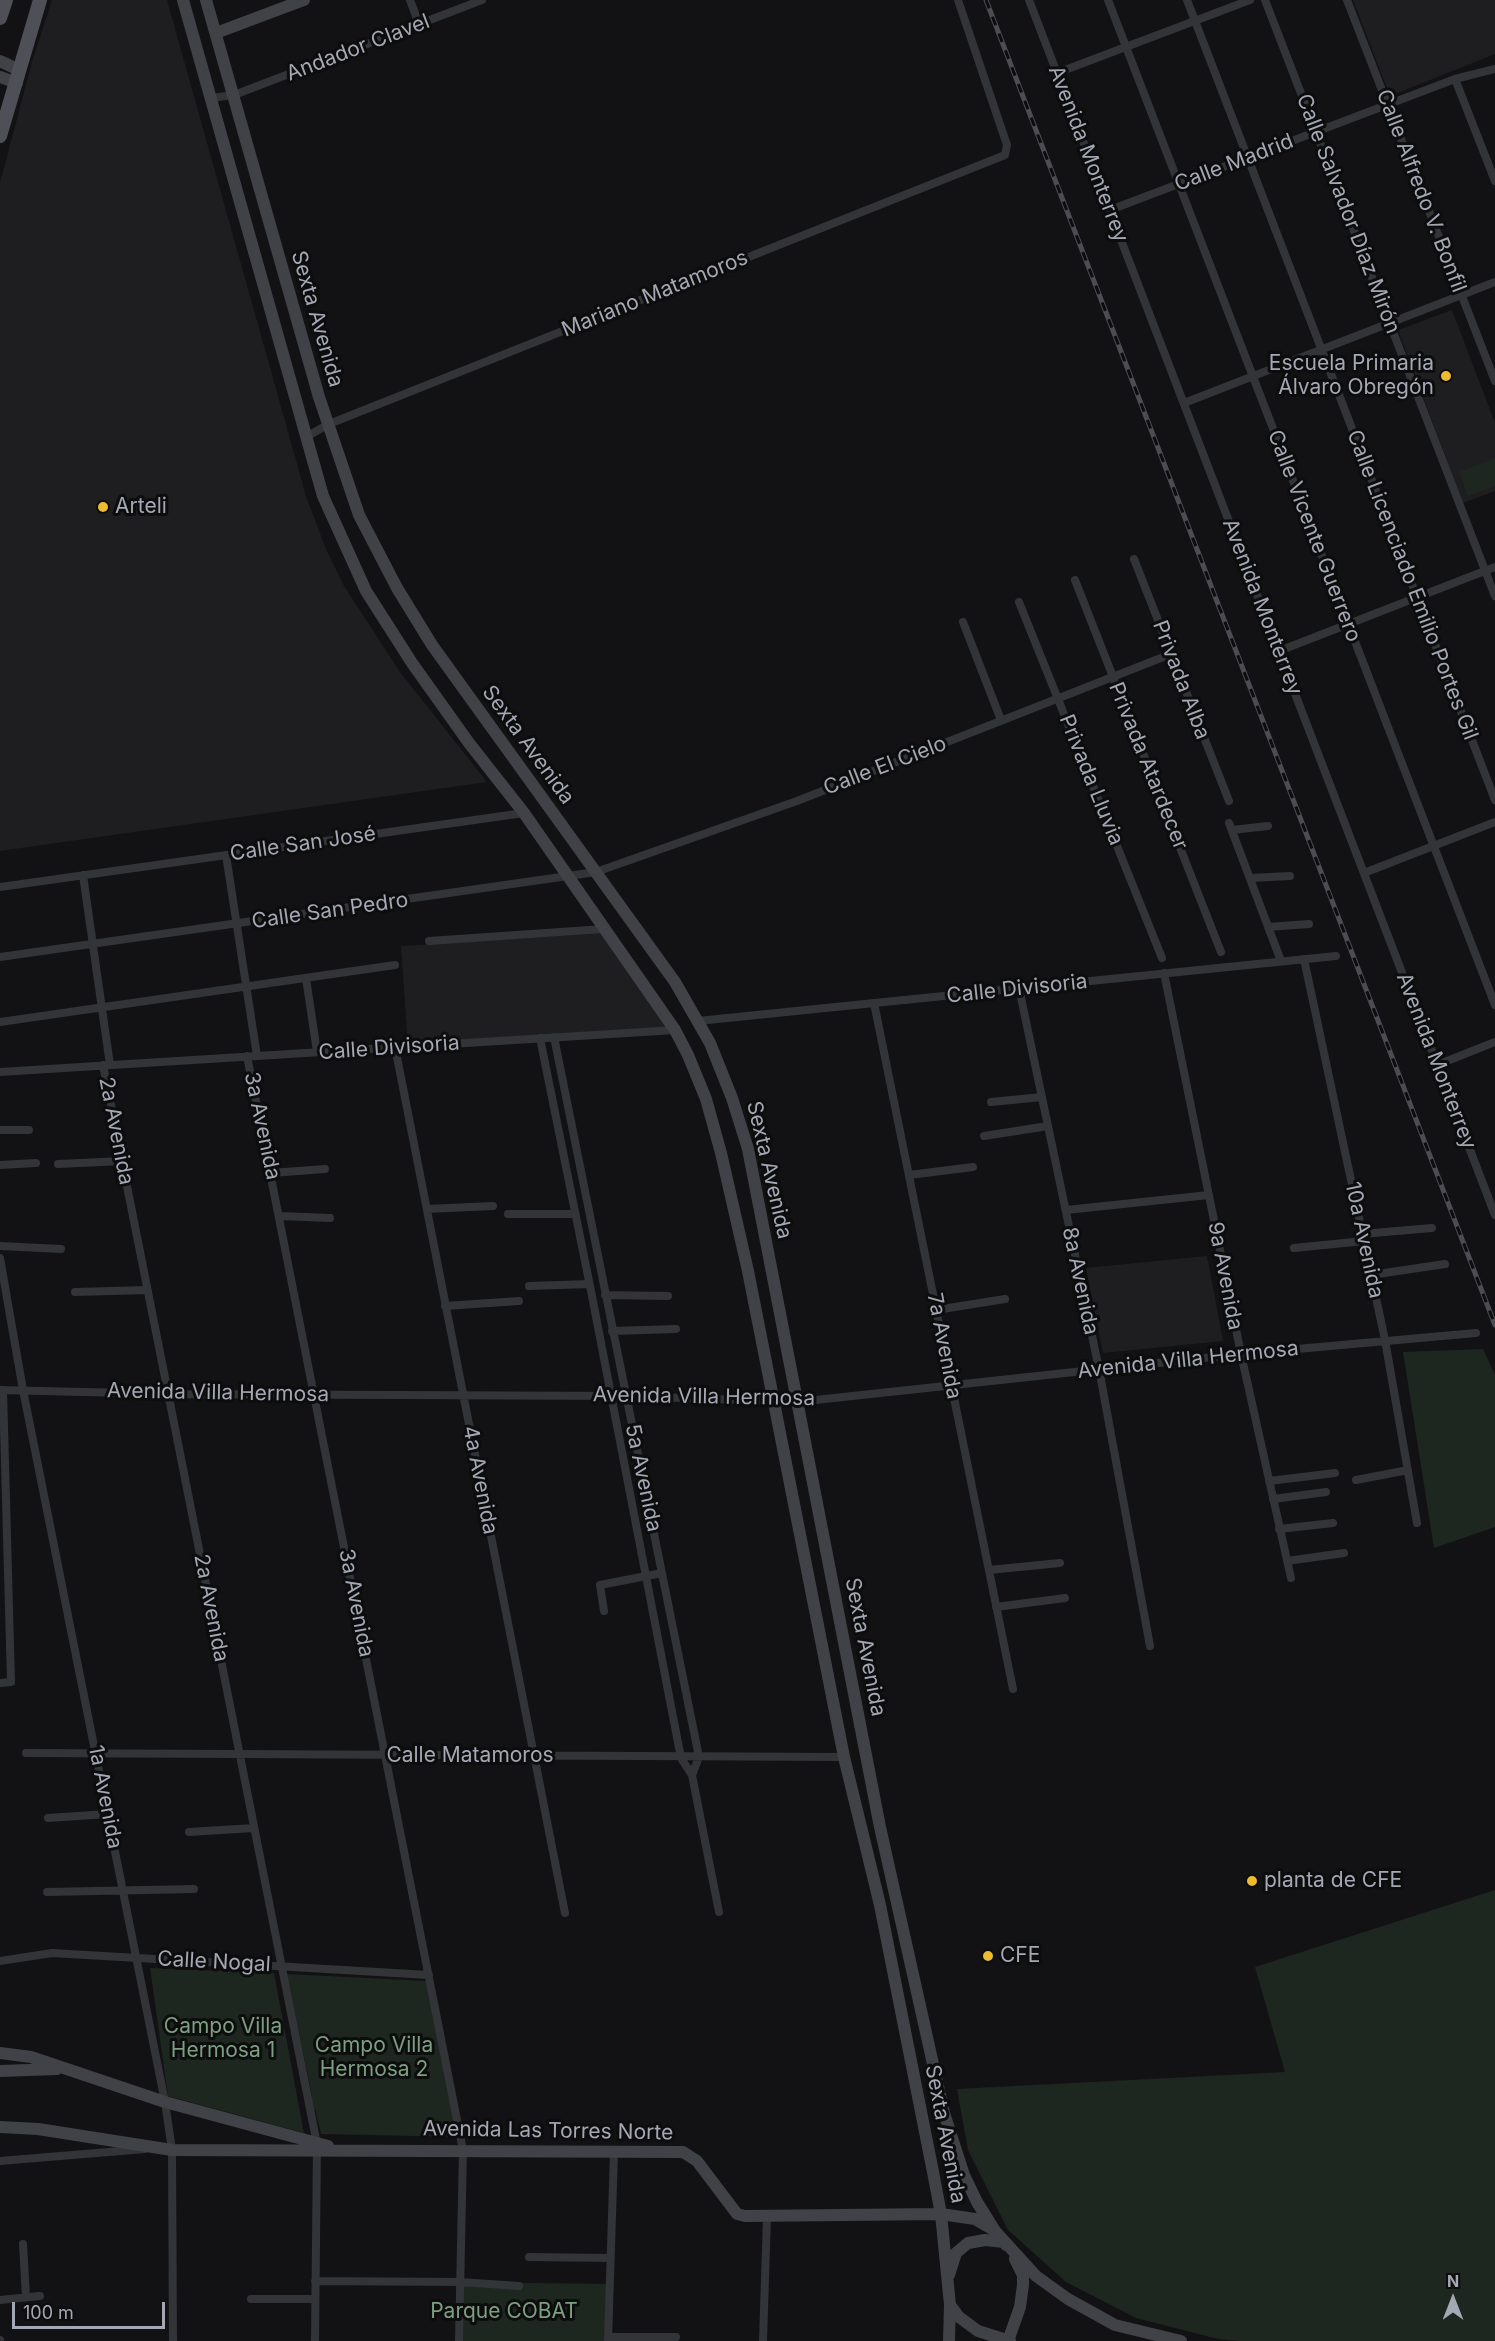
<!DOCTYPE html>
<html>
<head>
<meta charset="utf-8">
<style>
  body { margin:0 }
  #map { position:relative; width:1495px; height:2341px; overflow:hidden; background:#121214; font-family:Inter,sans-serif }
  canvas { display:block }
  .north { position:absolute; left:1423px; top:2269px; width:60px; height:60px; -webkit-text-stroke:4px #0d0d0e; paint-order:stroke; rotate:0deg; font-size:16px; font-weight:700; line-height:24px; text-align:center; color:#a4a7b4 }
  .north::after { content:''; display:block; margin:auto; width:21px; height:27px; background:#a4a7b4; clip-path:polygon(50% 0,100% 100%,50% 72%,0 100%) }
  .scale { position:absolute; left:12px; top:2302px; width:153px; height:27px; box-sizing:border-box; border:3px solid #a4a7b4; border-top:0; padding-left:8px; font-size:18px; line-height:21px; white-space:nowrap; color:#a4a7b4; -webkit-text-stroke:4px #0d0d0e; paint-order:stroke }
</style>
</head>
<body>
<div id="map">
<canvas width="1495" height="2341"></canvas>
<div class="north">N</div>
<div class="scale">100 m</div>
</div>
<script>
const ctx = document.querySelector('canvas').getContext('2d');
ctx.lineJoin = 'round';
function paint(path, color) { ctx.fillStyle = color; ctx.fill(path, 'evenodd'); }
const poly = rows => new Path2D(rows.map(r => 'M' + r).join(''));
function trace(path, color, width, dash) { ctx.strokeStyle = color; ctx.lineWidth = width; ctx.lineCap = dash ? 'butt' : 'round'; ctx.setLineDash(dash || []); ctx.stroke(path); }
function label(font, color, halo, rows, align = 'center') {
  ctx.font = font + ' Inter,sans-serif'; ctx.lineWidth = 6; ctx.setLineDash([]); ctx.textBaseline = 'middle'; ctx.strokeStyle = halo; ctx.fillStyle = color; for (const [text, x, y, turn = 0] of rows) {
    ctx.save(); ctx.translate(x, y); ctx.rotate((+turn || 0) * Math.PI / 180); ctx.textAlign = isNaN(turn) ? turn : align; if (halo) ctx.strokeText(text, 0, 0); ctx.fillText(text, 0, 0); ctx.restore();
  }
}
const built = poly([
  [52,0,167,0,306,496,326,549,344,586,400,672,487,782,0,851,0,183,32,62],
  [1353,0,1495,0,1495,54,1390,96],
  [1452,310,1495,423,1495,491,1463,503,1398,330],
  [607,933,675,1030,408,1047,401,946],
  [1207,1256,1223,1341,1103,1353,1086,1268]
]);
const green = poly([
  [1495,458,1495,486,1468,496,1459,472],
  [1483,1349,1495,1375,1495,1527,1434,1548,1403,1352],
  [1495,1890,1495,2341,1240,2341,1218,2339,1136,2318,1066,2282,1008,2230,968,2150,957,2089,1285,2072,1255,1967],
  [150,1968,274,1973,304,2133,168,2096],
  [287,1974,427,1981,460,2137,321,2134,315,2109,313,2109,311,2091],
  [460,2282,609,2284,606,2341,459,2341]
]);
const street = poly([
  [410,0,419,24],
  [1029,0,1495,1215],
  [1108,0,1495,1005],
  [1187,0,1495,800],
  [1265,0,1495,596],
  [1347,0,1495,381],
  [1057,73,1250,0],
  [1455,79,1495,181],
  [211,98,234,95,482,0],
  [1110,210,1455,79,1495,69],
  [1184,403,1495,282],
  [306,437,329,424,1005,155,1007,145,958,0],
  [1134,559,1229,801],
  [1075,580,1221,952],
  [1019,602,1162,958],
  [963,622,1001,720],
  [1279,651,1495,567],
  [1229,823,1281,961],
  [1232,830,1268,826],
  [226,855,257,1056],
  [1364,873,1495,822],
  [83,875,110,1065],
  [1250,878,1290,876],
  [0,887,524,813],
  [1268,927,1309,924],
  [429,941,604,929],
  [0,957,596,872,797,801,1171,654],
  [1304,959,1385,1340,1417,1523],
  [1164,973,1241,1354,1291,1578],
  [306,978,317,1052],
  [1019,988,1099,1369,1150,1646],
  [874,1003,1013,1689],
  [698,1021,1336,956],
  [0,1022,395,965],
  [554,1037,699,1757,692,1775],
  [540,1038,592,1296,681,1758,692,1775,719,1912],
  [395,1047,565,1913],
  [247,1056,463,2150,459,2341],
  [103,1065,317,2144,315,2341],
  [1437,1065,1495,1042],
  [0,1072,675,1030],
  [991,1102,1042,1097],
  [0,1130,29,1130],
  [984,1136,1048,1126],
  [58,1164,122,1161],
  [0,1165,36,1163],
  [271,1173,325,1169],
  [909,1175,973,1167],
  [427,1209,493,1206],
  [1066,1210,1209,1195],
  [508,1214,575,1214],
  [280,1216,330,1218],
  [1362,1234,1432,1228],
  [0,1246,61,1249],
  [1294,1248,1364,1241],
  [0,1258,23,1390,165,2102,172,2150,173,2341],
  [1371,1275,1445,1264],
  [529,1286,589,1284],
  [75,1292,147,1290],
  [605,1295,668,1296],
  [445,1306,519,1301],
  [936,1310,1005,1299],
  [612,1331,676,1329],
  [0,1390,168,1394,626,1396,797,1402,1241,1354,1476,1333],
  [1356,1480,1408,1470],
  [1269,1481,1335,1473],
  [1273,1499,1326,1492],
  [1279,1529,1333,1523],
  [1287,1561,1344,1553],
  [989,1570,1060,1563],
  [996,1607,1065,1598],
  [604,1611,600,1585,662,1573],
  [0,1683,11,1682,3,1390],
  [26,1753,844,1757],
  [48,1818,108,1814],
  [189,1832,254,1828],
  [47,1892,194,1889],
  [0,1961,52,1953,429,1975],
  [0,2161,145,2149],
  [23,2244,26,2297],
  [529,2257,610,2258],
  [315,2281,460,2282,519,2286],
  [251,2299,315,2299],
  [0,2300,40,2296],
  [608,2337,676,2337],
  [0,2340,0,2341],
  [608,2341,614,2153],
  [763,2341,767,2217]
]);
const secondary = poly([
  [183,0,323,496,366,591,412,663,469,743,524,813,675,1030,688,1055,706,1099,721,1153,748,1271,844,1757,880,1905,933,2172,941,2214,950,2305,949,2341],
  [206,0,319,397,359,515,397,588,432,645,675,982,710,1043,732,1098,748,1149,880,1827,944,2113,964,2175,977,2202,995,2231,1036,2276,1068,2299,1115,2325,1181,2341],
  [216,33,304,0],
  [0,61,19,70],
  [0,77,17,83],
  [0,2053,31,2057,165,2102,328,2146],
  [0,2071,57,2069],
  [0,2127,38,2129,172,2150,683,2152,697,2161,737,2214,745,2216,941,2214,975,2219,994,2230],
  [949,2275,956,2253,968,2243,985,2240,1004,2242,1006,2245],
  [950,2305,959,2317,978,2331,1010,2341],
  [1008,2341,1020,2307,1023,2285,1023,2275,1015,2259]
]);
const primary = poly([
  [0,18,6,0],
  [0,136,40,0]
]);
const rail = poly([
  [986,0,1495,1325]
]);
const markers = [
  [1446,376,6,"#edbb30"],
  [103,507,6,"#edbb30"],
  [1252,1881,6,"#edbb30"],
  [988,1956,6,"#edbb30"]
];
const streetNames = [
  ["Andador Clavel",358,48,-21],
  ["Avenida Monterrey",1088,154,69],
  ["Calle Madrid",1234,163,-21],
  ["Calle Alfredo V. Bonfil",1421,191,69],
  ["Calle Salvador Díaz Mirón",1348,214,69],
  ["Mariano Matamoros",655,294,-22],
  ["Sexta Avenida",317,319,74],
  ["Calle Vicente Guerrero",1314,536,69],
  ["Calle Licenciado Emilio Portes Gil",1412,585,69],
  ["Avenida Monterrey",1262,607,69],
  ["Privada Alba",1181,680,69],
  ["Sexta Avenida",528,745,54],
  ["Calle El Cielo",885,766,-21],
  ["Privada Atardecer",1148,766,68],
  ["Privada Lluvia",1091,780,68],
  ["Calle San José",303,844,-8],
  ["Calle San Pedro",330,911,-8],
  ["Calle Divisoria",1017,989,-6],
  ["Calle Divisoria",389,1048,-4],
  ["Avenida Monterrey",1436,1061,69],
  ["3a Avenida",262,1126,78],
  ["2a Avenida",116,1131,79],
  ["Sexta Avenida",769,1170,77],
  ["10a Avenida",1364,1240,78],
  ["9a Avenida",1225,1276,79],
  ["8a Avenida",1080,1281,78],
  ["7a Avenida",944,1346,79],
  ["Avenida Villa Hermosa",1188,1360,-6],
  ["Avenida Villa Hermosa",218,1393,1],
  ["Avenida Villa Hermosa",704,1397,1],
  ["5a Avenida",643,1478,78],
  ["4a Avenida",480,1480,79],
  ["3a Avenida",356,1603,79],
  ["2a Avenida",211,1608,79],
  ["Sexta Avenida",865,1647,79],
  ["Calle Matamoros",470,1756],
  ["1a Avenida",105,1797,79],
  ["Calle Nogal",214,1962,3],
  ["Avenida Las Torres Norte",548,2131,1],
  ["Sexta Avenida",945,2134,79]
];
const poiNames = [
  ["Escuela Primaria",1434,364,"right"],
  ["Álvaro Obregón",1434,388,"right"],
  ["Arteli",115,507],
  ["planta de CFE",1264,1881],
  ["CFE",1000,1956]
];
const parkNames = [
  ["Campo Villa",223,2027],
  ["Hermosa 1",223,2051],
  ["Campo Villa",374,2046],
  ["Hermosa 2",374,2070],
  ["Parque COBAT",504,2312]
];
paint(built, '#1e1e20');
paint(green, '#1e2620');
trace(street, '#333438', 8);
trace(secondary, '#414248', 12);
trace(primary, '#4f5057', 14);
trace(rail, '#4c4d53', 5);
trace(rail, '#0d0d0e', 3, [9]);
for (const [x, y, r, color] of markers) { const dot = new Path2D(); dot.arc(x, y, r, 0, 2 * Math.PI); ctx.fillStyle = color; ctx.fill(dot); trace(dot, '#0d0d0e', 2); }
label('21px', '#a4a7b4', '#0d0d0e', streetNames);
label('21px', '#a4a7b4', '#0d0d0e', poiNames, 'left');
label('21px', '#7b9f80', '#0d0d0e', parkNames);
</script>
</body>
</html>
